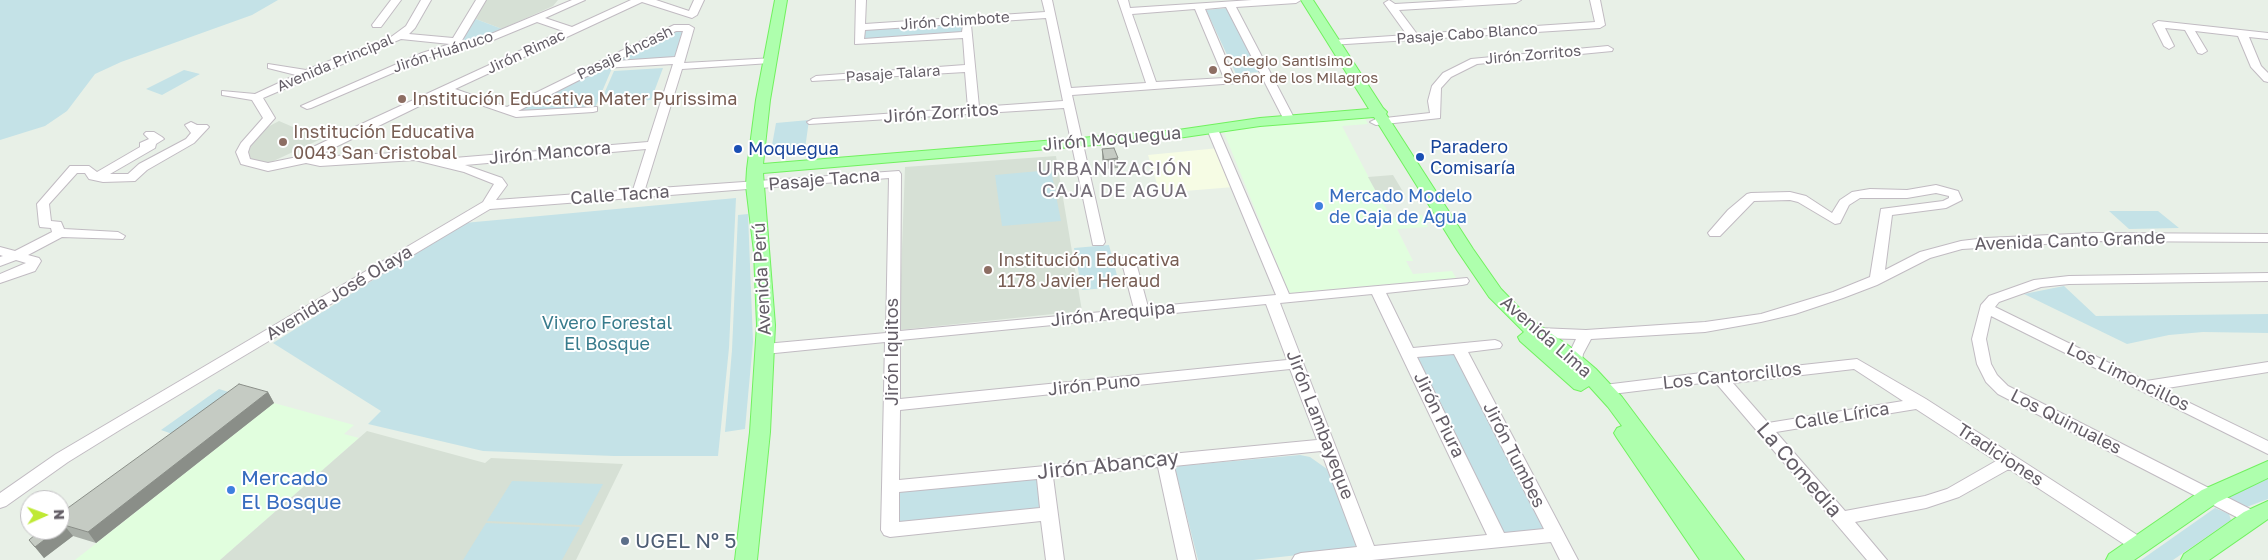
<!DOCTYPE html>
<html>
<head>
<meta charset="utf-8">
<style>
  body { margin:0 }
  #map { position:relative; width:2268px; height:560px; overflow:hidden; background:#e8f0e7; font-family:"Golos Text",sans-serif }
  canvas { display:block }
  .north { position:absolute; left:20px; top:490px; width:50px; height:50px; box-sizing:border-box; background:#fff; border:1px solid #c1bfc2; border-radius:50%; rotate:88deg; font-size:14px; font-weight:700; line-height:20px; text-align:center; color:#645e67 }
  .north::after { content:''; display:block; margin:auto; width:18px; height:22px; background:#bfe934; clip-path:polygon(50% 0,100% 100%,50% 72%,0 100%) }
</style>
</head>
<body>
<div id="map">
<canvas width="2268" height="560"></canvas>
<div class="north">N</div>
</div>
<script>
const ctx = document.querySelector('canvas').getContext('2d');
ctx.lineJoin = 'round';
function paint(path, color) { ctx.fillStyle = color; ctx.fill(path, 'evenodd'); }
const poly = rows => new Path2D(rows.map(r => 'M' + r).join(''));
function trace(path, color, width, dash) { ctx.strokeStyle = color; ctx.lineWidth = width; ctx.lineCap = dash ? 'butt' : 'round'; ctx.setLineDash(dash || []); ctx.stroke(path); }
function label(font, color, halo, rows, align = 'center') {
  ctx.font = font + ' "Golos Text",sans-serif'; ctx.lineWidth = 4; ctx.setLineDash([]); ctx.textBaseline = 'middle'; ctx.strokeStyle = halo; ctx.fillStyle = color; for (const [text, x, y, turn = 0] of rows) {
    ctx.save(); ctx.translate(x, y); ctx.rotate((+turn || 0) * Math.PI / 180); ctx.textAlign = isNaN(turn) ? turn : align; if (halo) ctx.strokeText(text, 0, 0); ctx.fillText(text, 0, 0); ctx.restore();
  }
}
const commercial = poly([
  [1364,117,1368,124,1342,126,1379,197,1392,218,1422,215,1428,227,1397,229,1413,261,1406,261,1413,274,1452,271,1456,278,1289,293,1223,130,1282,122],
  [274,403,354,425,344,434,359,438,220,560,75,560]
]);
const education = poly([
  [486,0,558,0,553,6,502,29,473,18],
  [279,121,321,139,267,164,248,160,248,145,260,131],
  [1056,156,1082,311,899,330,905,167],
  [1393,175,1405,195,1379,197,1368,177],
  [367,431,485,463,491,458,623,464,576,560,220,560]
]);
const medical = poly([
  [1219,148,1234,187,1160,193,1148,155]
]);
const green = poly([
  [0,0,278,0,252,15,121,62,95,74,67,111,45,126,0,140],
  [1228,8,1259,72,1236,74,1206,10],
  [473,18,502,29,477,40,458,44],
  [964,22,965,34,864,40,865,28],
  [678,28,685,28,676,60,614,64,613,60],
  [613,66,595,108,520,112,515,109,600,67],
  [663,68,651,100,600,103,614,71],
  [184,70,200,74,162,95,146,89],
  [809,120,805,149,771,151,776,123],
  [1051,170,1061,221,1002,226,995,175],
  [736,198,729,348,718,456,614,456,483,451,368,424,381,411,273,343,464,223],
  [2109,211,2158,211,2179,228,2129,229],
  [748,214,753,342,745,429,725,432,732,350,738,215],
  [1109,245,1120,287,1082,290,1074,248],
  [2064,286,2096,316,2268,314,2268,333,2203,332,2169,335,2127,344,2024,294],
  [1458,351,1552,529,1500,535,1413,355],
  [219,389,241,396,184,438,161,430],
  [1300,455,1310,457,1327,469,1358,544,1352,549,1253,560,1198,560,1175,469,1179,466],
  [1043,473,1048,513,893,527,894,488],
  [2268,478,2268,499,2244,508,2227,498],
  [512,481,603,484,581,525,487,521],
  [2215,508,2229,514,2231,520,2173,560,2141,560],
  [486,523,580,527,562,560,463,560]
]);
const minor = poly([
  [391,0,401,0,381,27,373,27,372,25,391,0],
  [421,0,431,0,415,28,409,34,453,38,476,0,486,0,461,42,479,39,572,0,585,0,545,18,572,27,631,0,656,0,689,11,694,0,704,0,697,15,692,18,642,2,455,89,507,107,674,25,689,25,694,28,684,63,774,58,774,62,770,63,682,69,645,189,899,171,901,174,900,331,1134,309,1121,259,1128,255,1135,259,1148,307,1276,295,1207,129,1213,126,1217,127,1289,294,1467,278,1469,281,1467,284,1462,285,1386,293,1413,348,1495,340,1500,342,1502,345,1500,348,1468,352,1578,560,1560,560,1551,542,1372,560,1292,560,1295,555,1301,553,1357,547,1321,451,1174,466,1196,560,1178,560,1158,467,1053,477,1064,560,1046,560,1041,521,890,537,884,535,881,530,882,487,885,342,765,354,758,349,765,344,886,333,889,178,490,209,123,428,68,462,6,506,0,508,0,493,56,454,483,202,494,184,464,172,415,160,320,166,306,163,268,171,241,164,236,152,241,143,263,118,252,100,222,95,222,91,255,94,296,75,268,68,268,64,306,70,391,37,406,26,421,0],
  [537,22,563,31,370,120,311,148,302,156,268,163,250,159,248,152,250,146,275,118,263,98,401,39,450,44,422,53,301,106,307,109,311,108,430,57,486,43,537,22],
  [676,31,683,31,675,57,616,61,676,31],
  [673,64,648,142,454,158,449,161,415,152,315,157,446,93,516,117,593,112,597,111,597,107,518,111,603,68,673,64],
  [646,149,633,190,496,200,507,185,502,178,465,165,646,149],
  [1372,294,1487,535,1374,546,1280,303,1372,294],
  [1266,304,1287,360,900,399,900,340,1266,304],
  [1454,354,1544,529,1504,533,1417,357,1454,354],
  [1290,369,1317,440,899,480,900,410,1290,369],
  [1037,479,1040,508,899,522,899,492,1037,479],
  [856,0,866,0,865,24,1045,12,1042,0,1052,0,1071,88,1146,83,1118,0,1128,0,1130,8,1252,0,1301,0,1296,3,1236,7,1293,116,1291,118,1283,118,1264,81,1072,95,1105,242,1103,245,1093,245,1064,108,809,124,807,122,813,119,968,108,965,72,812,81,811,79,816,76,965,65,963,38,855,44,856,0],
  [1226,7,1261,75,1234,77,1205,9,1226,7],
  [1195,9,1224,78,1156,82,1132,14,1195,9],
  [1046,18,1063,101,979,107,971,25,963,25,962,32,864,39,865,30,1046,18],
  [1389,0,1395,4,1465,0,1521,0,1516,3,1399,10,1417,34,1595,22,1590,0,1600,0,1605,25,1600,28,1330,45,1330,41,1334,40,1407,35,1384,3,1389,0],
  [2158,21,2268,33,2268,39,2249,37,2261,66,2268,73,2268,82,2264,81,2251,67,2238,36,2195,31,2207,51,2202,54,2198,53,2185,30,2165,28,2174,46,2169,49,2164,46,2153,24,2158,21],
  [1608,46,1613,49,1612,51,1477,64,1451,77,1441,88,1440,118,1376,125,1370,122,1376,119,1430,113,1428,101,1432,86,1443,73,1471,59,1608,46],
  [191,122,197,125,207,125,209,127,194,143,147,170,135,181,103,182,89,179,85,173,77,173,49,204,51,221,61,222,64,229,118,232,125,236,123,239,62,237,28,255,39,258,41,261,35,271,0,283,0,274,26,263,16,260,0,266,0,257,3,256,0,255,0,247,15,251,52,232,51,228,40,227,39,224,37,204,70,166,89,166,97,172,140,147,140,143,149,139,144,134,146,132,154,132,162,137,164,139,156,144,155,148,110,174,128,174,139,164,186,139,191,133,185,125,191,122],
  [1936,185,1958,191,1962,200,1946,208,1892,215,1885,270,1920,252,1961,241,1986,238,2094,233,2268,234,2268,242,2094,241,1962,249,1930,258,1877,285,1843,298,1795,314,1761,322,1705,332,1591,339,1583,354,1581,366,1571,371,1563,366,1569,361,1569,354,1576,339,1539,338,1532,333,1539,328,1586,330,1705,322,1761,314,1833,292,1870,277,1881,209,1943,201,1949,198,1949,196,1936,193,1907,198,1860,198,1849,205,1840,223,1835,224,1798,202,1790,200,1754,201,1720,236,1710,236,1708,233,1728,210,1747,194,1751,193,1790,192,1806,196,1832,213,1840,200,1852,192,1870,189,1907,190,1936,185],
  [2268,273,2268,281,2069,284,2041,287,1999,302,1995,307,2146,381,2268,362,2268,372,2161,389,2268,441,2268,454,1991,316,1986,339,1991,364,1997,375,2008,386,2258,513,2261,518,2258,523,2252,525,1998,394,1986,382,1977,364,1972,339,1981,305,1989,296,2034,280,2069,276,2268,273],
  [1857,359,1926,399,2145,540,2148,545,2145,550,2139,552,2133,550,2009,469,1959,497,1926,508,1855,522,1887,560,1867,560,1716,383,1710,382,1604,395,1599,394,1596,390,1599,386,1604,385,1710,372,1721,374,1857,359],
  [1854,369,1903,401,1768,423,1733,383,1854,369],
  [1916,409,1996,461,1947,489,1925,496,1845,511,1776,432,1916,409]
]);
const major = poly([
  [775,0,787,0,770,100,763,164,1178,130,1260,118,1369,109,1301,0,1313,0,1383,108,1387,112,1386,114,1473,249,1501,289,1529,318,1569,346,1596,369,1622,397,1744,560,1700,560,1617,438,1614,433,1617,428,1622,426,1608,407,1589,386,1581,391,1574,389,1520,341,1518,337,1524,332,1489,297,1457,250,1374,117,1260,126,1178,138,763,173,775,325,770,432,757,560,735,560,750,432,757,325,754,252,746,186,747,169,756,100,775,0],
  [2268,461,2268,478,2218,502,2134,560,2106,560,2109,554,2202,490,2268,461],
  [2268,501,2268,519,2209,560,2181,560,2184,554,2244,512,2268,501]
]);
const wall = poly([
  [1102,149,1118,158,1118,168,1104,169,1102,159],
  [268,392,274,403,96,543,73,536,44,558,29,540,60,514]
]);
const shadedWall = poly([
  [268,392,274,403,96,543,88,532],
  [64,525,73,536,44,558,35,547,57,530,60,530,60,528]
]);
const building = poly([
  [1114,148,1118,158,1104,160,1102,149,1114,148],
  [239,384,268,392,88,532,64,525,60,528,60,514,65,510,239,384],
  [41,530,57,530,35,547,29,540,41,530]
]);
const markers = [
  [1213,70,5,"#8d6e63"],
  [402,99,5,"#8d6e63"],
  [283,142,5,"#8d6e63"],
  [738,149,5,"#1a4fb4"],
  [1420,157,5,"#1a4fb4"],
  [1319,206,5,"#3f7fe0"],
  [988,270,5,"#8d6e63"],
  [231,490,5,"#3f7fe0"],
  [625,541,5,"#5c6f8a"]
];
const farStreetnames = [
  ["Jirón Chimbote",955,21,-4],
  ["Pasaje Cabo Blanco",1467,34,-4],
  ["Jirón Huánuco",443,52,-18],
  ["Jirón Rimac",526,52,-25],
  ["Pasaje Áncash",625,53,-26],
  ["Jirón Zorritos",1533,55,-5],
  ["Avenida Principal",335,63,-23],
  ["Pasaje Talara",893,74,-4]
];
const farEducationnames = [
  ["Colegio Santisimo",1223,61],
  ["Señor de los Milagros",1223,78]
];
const educationNames = [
  ["Institución Educativa Mater Purissima",412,99],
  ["Institución Educativa",293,132],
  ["0043 San Cristobal",293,153],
  ["Institución Educativa",998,260],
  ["1178 Javier Heraud",998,281]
];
const streetNames = [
  ["Jirón Zorritos",941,113,-4],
  ["Jirón Moquegua",1112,139,-5],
  ["Jirón Mancora",550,153,-5],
  ["Pasaje Tacna",824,180,-5],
  ["Calle Tacna",620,195,-4],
  ["Avenida Canto Grande",2070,241,-2],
  ["Avenida Perú",762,279,-93],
  ["Avenida José Olaya",339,293,-31],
  ["Jirón Arequipa",1113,314,-6],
  ["Avenida Lima",1546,337,41],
  ["Jirón Iquitos",892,352,-90],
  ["Los Cantorcillos",1732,376,-6],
  ["Los Limoncillos",2128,377,26],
  ["Jirón Puno",1094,385,-6],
  ["Jirón Piura",1439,415,64],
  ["Calle Lírica",1842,416,-9],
  ["Los Quinuales",2066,422,27],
  ["Jirón Lambayeque",1320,425,69],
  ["Jirón Tumbes",1514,455,63],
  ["Tradiciones",2000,455,33]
];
const transitNames = [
  ["Paradero",1430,147],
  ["Comisaría",1430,168],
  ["Moquegua",748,149]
];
const shopNames = [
  ["Mercado Modelo",1329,196],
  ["de Caja de Agua",1329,217]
];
const parkNames = [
  ["Vivero Forestal",607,323],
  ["El Bosque",607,344]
];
const neighbourhoodNames = [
  ["URBANIZACIÓN",1115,169],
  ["CAJA DE AGUA",1115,191]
];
const nearStreetnames = [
  ["Jirón Abancay",1108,465,-6],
  ["La Comedia",1799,470,49]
];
const nearShopnames = [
  ["Mercado",241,478],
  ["El Bosque",241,502]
];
const nearServicenames = [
  ["UGEL Nº 5",635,541]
];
paint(commercial, '#e1fede');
paint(education, '#d6e0d5');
paint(medical, '#f6fce4');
paint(green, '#c4e2e7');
trace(minor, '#c1bbc2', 2);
trace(major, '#71f15f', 2);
paint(minor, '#fff');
paint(major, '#aeffad');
paint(wall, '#a9afa8');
paint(shadedWall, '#8a8e88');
paint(building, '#c5cbc3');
trace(building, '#8a8e88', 1);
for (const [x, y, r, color] of markers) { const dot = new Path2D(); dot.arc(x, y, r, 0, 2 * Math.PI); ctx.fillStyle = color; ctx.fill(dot); trace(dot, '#fff', 2); }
label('15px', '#645e67', '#fff', farStreetnames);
label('15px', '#785e54', '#fff', farEducationnames, 'left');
label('18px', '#785e54', '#fff', educationNames, 'left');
label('18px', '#645e67', '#fff', streetNames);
label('18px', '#164399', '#fff', transitNames, 'left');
label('18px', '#366cbe', '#fff', shopNames, 'left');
label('18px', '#387b8c', '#fff', parkNames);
ctx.letterSpacing = '1px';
label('19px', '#766f79', '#fff', neighbourhoodNames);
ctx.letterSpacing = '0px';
label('21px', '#645e67', '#fff', nearStreetnames);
label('21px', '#366cbe', '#fff', nearShopnames, 'left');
label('21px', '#4e5e75', '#fff', nearServicenames, 'left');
</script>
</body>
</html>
